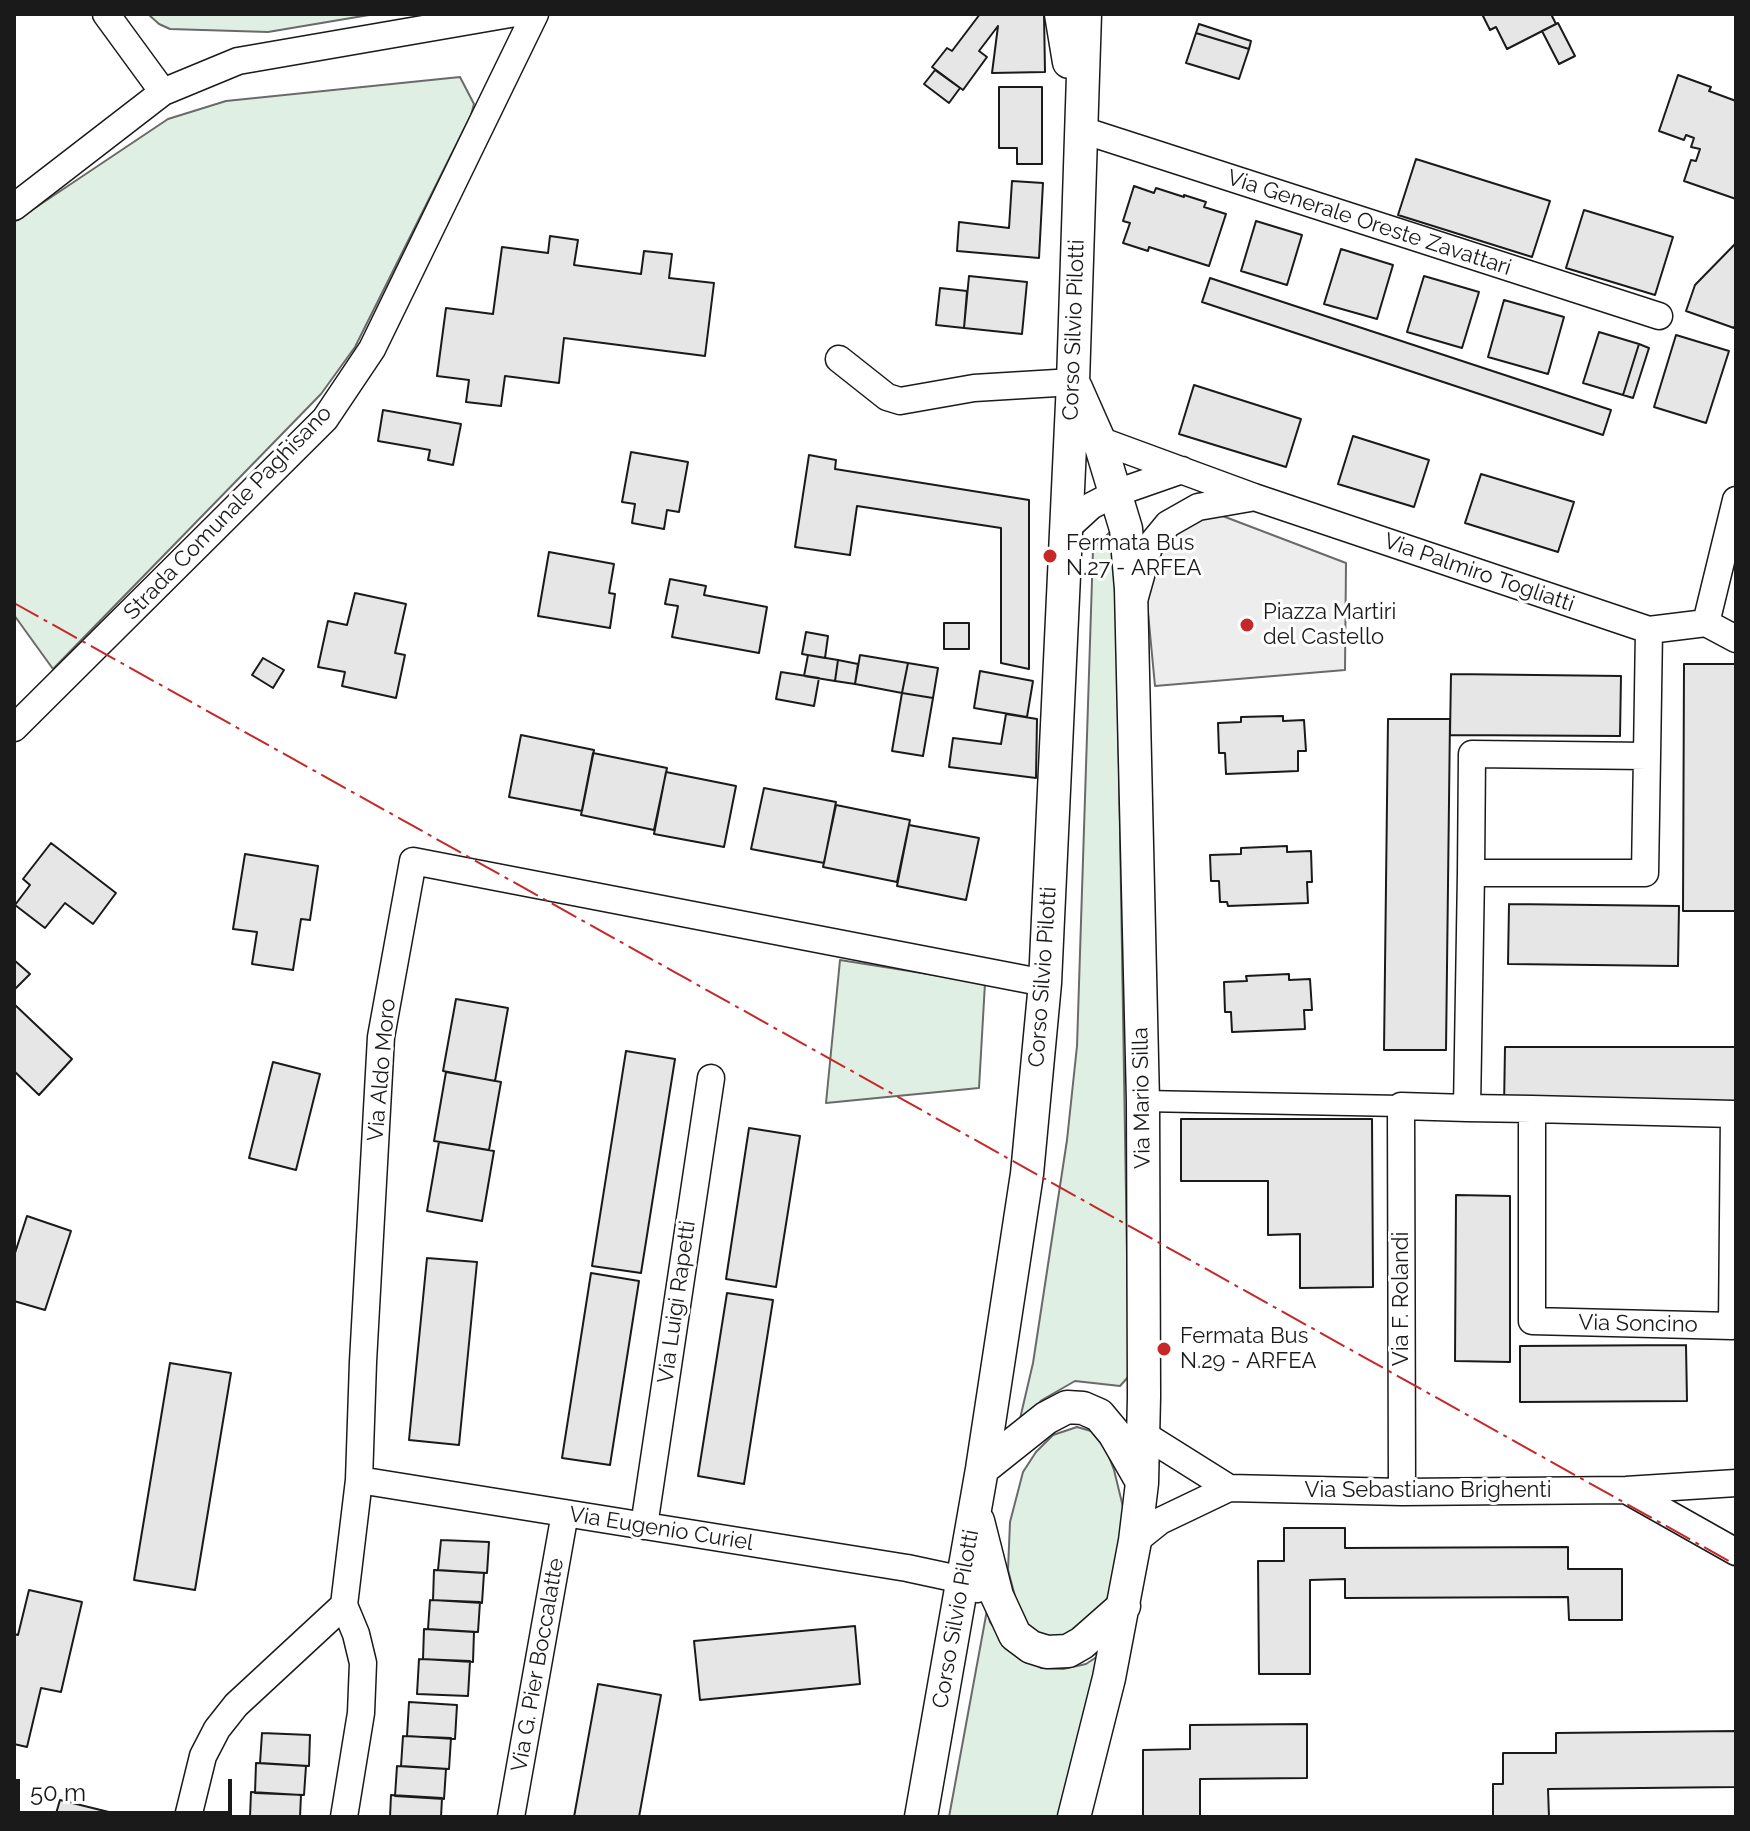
<!DOCTYPE html>
<html>
<head>
<meta charset="utf-8">
<style>
  body { margin:0 }
  #map { position:relative; width:1750px; height:1831px; overflow:hidden; background:#fff; font-family:Raleway,sans-serif }
  canvas { display:block }
  .frame { position:absolute; inset:0; border:16px solid #1a1a1a; pointer-events:none }
  .scale { position:absolute; left:16px; top:1779px; width:216px; height:36px; box-sizing:border-box; border:4px solid #1a1a1a; border-top:0; padding-left:10px; font-size:24px; line-height:28px; white-space:nowrap; color:#1a1a1a; -webkit-text-stroke:6px #fff; paint-order:stroke }
</style>
</head>
<body>
<div id="map">
<canvas width="1750" height="1831"></canvas>
<div class="frame"></div>
<div class="scale">50 m</div>
</div>
<script>
const ctx = document.querySelector('canvas').getContext('2d');
ctx.lineJoin = 'round';
function paint(path, color) { ctx.fillStyle = color; ctx.fill(path, 'evenodd'); }
const poly = rows => new Path2D(rows.map(r => 'M' + r).join(''));
function trace(path, color, width, dash) { ctx.strokeStyle = color; ctx.lineWidth = width; ctx.lineCap = dash ? 'butt' : 'round'; ctx.setLineDash(dash || []); ctx.stroke(path); }
function label(font, color, halo, rows, align = 'center') {
  ctx.font = font + ' Raleway,sans-serif'; ctx.lineWidth = 6; ctx.setLineDash([]); ctx.textBaseline = 'middle'; ctx.strokeStyle = halo; ctx.fillStyle = color; for (const [text, x, y, turn = 0] of rows) {
    ctx.save(); ctx.translate(x, y); ctx.rotate((+turn || 0) * Math.PI / 180); ctx.textAlign = isNaN(turn) ? turn : align; if (halo) ctx.strokeText(text, 0, 0); ctx.fillText(text, 0, 0); ctx.restore();
  }
}
const green = poly([
  [148,14,375,14,268,32,170,29,159,24,148,14],
  [460,77,474,104,471,115,355,347,321,394,53,669,14,615,14,222,168,119,226,101,460,77],
  [1115,527,1129,1376,1120,1386,1075,1381,1042,1400,1019,1423,1033,1363,1067,1140,1077,1046,1093,549,1115,527],
  [840,960,985,983,979,1088,826,1103,840,960],
  [1077,1427,1091,1431,1106,1449,1114,1470,1124,1511,1110,1594,1097,1615,1076,1638,1041,1636,1026,1624,1016,1600,1008,1570,1010,1522,1023,1472,1036,1452,1053,1435,1077,1427],
  [987,1610,990,1622,1011,1651,1041,1668,1063,1669,1086,1664,1104,1652,1061,1817,949,1817,987,1610]
]);
const parking = poly([
  [1220,515,1346,563,1345,670,1155,686,1145,581,1160,550,1185,523,1220,515]
]);
const building = poly([
  [980,14,1044,14,1045,72,992,73,998,26,979,51,987,57,963,90,932,67,947,48,952,51,980,14],
  [1482,14,1551,14,1556,24,1507,49,1496,27,1490,30,1482,14],
  [1558,23,1575,56,1559,64,1542,31,1558,23],
  [1199,24,1251,41,1249,49,1196,33,1199,24],
  [1196,33,1249,49,1239,79,1186,63,1196,33],
  [935,70,960,88,949,103,924,84,935,70],
  [1678,75,1711,87,1709,91,1736,101,1736,199,1684,181,1691,160,1696,161,1700,149,1691,147,1694,138,1686,135,1684,140,1659,131,1678,75],
  [999,87,1042,87,1042,164,1017,164,1017,148,999,148,999,87],
  [1416,159,1550,201,1532,257,1398,215,1416,159],
  [1012,181,1043,183,1039,258,957,251,959,222,1009,228,1012,181],
  [1134,186,1154,193,1156,188,1184,197,1184,195,1206,202,1204,207,1226,214,1209,266,1149,247,1148,251,1123,243,1130,223,1123,221,1134,186],
  [1584,210,1673,237,1655,295,1566,268,1584,210],
  [1256,221,1302,235,1287,285,1241,271,1256,221],
  [550,236,578,240,574,265,641,274,644,251,672,254,669,278,714,283,705,356,564,338,559,383,505,376,501,406,466,402,469,380,437,376,446,308,493,314,502,247,548,253,550,236],
  [1736,243,1736,323,1734,328,1686,311,1695,285,1736,243],
  [1341,249,1393,265,1377,319,1324,304,1341,249],
  [969,276,1027,282,1022,334,964,328,969,276],
  [1424,276,1479,292,1462,348,1407,332,1424,276],
  [1210,278,1611,410,1603,435,1202,302,1210,278],
  [940,288,967,291,964,328,936,325,940,288],
  [1504,300,1564,317,1548,374,1488,357,1504,300],
  [1599,332,1639,344,1623,395,1583,383,1599,332],
  [1676,335,1729,351,1706,423,1654,407,1676,335],
  [1639,344,1649,348,1633,398,1623,395,1639,344],
  [1194,385,1301,419,1286,467,1179,434,1194,385],
  [383,410,461,424,453,465,428,460,430,450,378,441,383,410],
  [1353,436,1429,460,1414,507,1338,484,1353,436],
  [631,452,688,462,679,512,667,510,664,529,632,523,635,504,622,502,631,452],
  [809,455,836,460,835,469,1029,500,1029,669,1001,663,1001,528,857,506,850,555,795,547,809,455],
  [1481,474,1574,502,1558,552,1465,523,1481,474],
  [549,552,614,564,609,593,615,594,610,628,538,616,549,552],
  [670,579,706,586,704,595,767,607,759,653,672,637,678,606,665,604,670,579],
  [355,593,406,604,395,653,405,655,396,698,342,686,345,672,318,667,328,621,347,625,355,593],
  [944,623,969,623,969,649,944,649,944,623],
  [806,632,828,636,825,658,802,654,806,632],
  [808,655,838,660,835,681,804,676,808,655],
  [860,655,908,663,902,693,855,684,860,655],
  [263,658,284,670,273,688,252,675,263,658],
  [838,660,858,664,855,684,835,681,838,660],
  [908,663,938,668,933,698,902,693,908,663],
  [1684,664,1736,664,1736,911,1683,911,1684,664],
  [980,671,1033,681,1027,717,974,708,980,671],
  [781,672,819,678,814,706,776,699,781,672],
  [1451,674,1621,676,1620,736,1450,735,1451,674],
  [902,693,933,698,923,756,892,751,902,693],
  [1006,714,1037,719,1036,778,949,767,953,738,1001,744,1006,714],
  [1283,716,1283,721,1304,720,1306,751,1298,751,1298,771,1226,774,1225,753,1219,753,1218,723,1241,722,1241,717,1283,716],
  [1388,719,1450,719,1446,1050,1384,1050,1388,719],
  [521,735,594,750,582,811,509,797,521,735],
  [593,753,667,768,654,830,581,815,593,753],
  [666,772,736,786,724,847,654,834,666,772],
  [764,788,836,802,824,863,751,849,764,788],
  [836,805,910,820,897,882,823,867,836,805],
  [909,825,979,838,966,900,897,886,909,825],
  [51,843,116,893,93,924,65,903,45,928,15,905,30,885,23,879,51,843],
  [1287,846,1287,852,1311,851,1312,882,1307,882,1308,903,1228,906,1227,902,1220,902,1219,881,1211,881,1210,855,1241,854,1241,848,1287,846],
  [245,854,318,866,310,920,301,919,293,970,252,964,257,932,233,929,245,854],
  [1509,904,1679,906,1678,966,1508,964,1509,904],
  [14,960,30,974,14,990,14,960],
  [1289,974,1289,980,1310,979,1312,1010,1304,1010,1305,1029,1232,1032,1231,1012,1225,1012,1224,982,1247,981,1246,976,1289,974],
  [456,999,508,1008,495,1081,443,1071,456,999],
  [14,1004,72,1059,39,1095,14,1071,14,1004],
  [1505,1047,1736,1047,1736,1108,1504,1107,1505,1047],
  [626,1051,675,1059,641,1273,592,1266,626,1051],
  [273,1062,320,1074,296,1170,249,1158,273,1062],
  [446,1072,501,1082,489,1150,434,1141,446,1072],
  [1181,1119,1372,1119,1373,1287,1300,1288,1300,1234,1268,1235,1268,1181,1181,1181,1181,1119],
  [749,1128,800,1136,776,1287,726,1279,749,1128],
  [439,1142,494,1151,482,1221,427,1211,439,1142],
  [1456,1195,1510,1196,1510,1362,1455,1361,1456,1195],
  [27,1216,71,1231,45,1310,14,1301,14,1256,27,1216],
  [427,1258,477,1262,459,1445,409,1440,427,1258],
  [591,1273,639,1281,610,1465,562,1458,591,1273],
  [727,1293,773,1300,744,1484,698,1476,727,1293],
  [1686,1345,1687,1401,1520,1402,1520,1346,1686,1345],
  [170,1363,231,1373,195,1590,134,1580,170,1363],
  [1284,1528,1345,1528,1345,1548,1568,1547,1568,1569,1622,1569,1622,1620,1569,1620,1568,1597,1345,1598,1345,1579,1310,1580,1310,1674,1259,1674,1258,1561,1284,1561,1284,1528],
  [441,1540,489,1542,487,1573,438,1570,441,1540],
  [434,1570,484,1573,482,1603,433,1600,434,1570],
  [29,1590,82,1602,61,1692,41,1688,27,1747,14,1744,14,1634,18,1635,29,1590],
  [430,1600,480,1602,478,1632,428,1629,430,1600],
  [855,1626,860,1684,700,1700,694,1641,855,1626],
  [424,1629,474,1632,473,1662,423,1659,424,1629],
  [419,1659,470,1661,468,1696,417,1694,419,1659],
  [598,1684,661,1695,639,1817,574,1817,598,1684],
  [409,1702,457,1705,455,1739,407,1736,409,1702],
  [1307,1724,1307,1778,1200,1779,1200,1817,1143,1817,1143,1750,1190,1749,1190,1725,1307,1724],
  [1736,1731,1736,1787,1548,1789,1549,1817,1493,1817,1493,1784,1503,1784,1503,1753,1556,1753,1556,1733,1736,1731],
  [262,1733,310,1735,309,1766,260,1763,262,1733],
  [403,1736,451,1738,449,1769,401,1766,403,1736],
  [256,1763,306,1766,304,1795,255,1793,256,1763],
  [397,1766,446,1769,444,1799,395,1796,397,1766],
  [251,1792,301,1795,300,1817,250,1817,251,1792],
  [391,1795,442,1798,441,1817,390,1817,391,1795],
  [60,1800,121,1815,120,1817,55,1817,60,1800]
]);
const pedestrian = poly([
  [1143,1101,1401,1106]
]);
const minor = poly([
  [106,14,163,92],
  [1079,129,1659,316],
  [14,207,163,92,238,61,510,14],
  [839,359,887,397,900,401,974,388,1073,382],
  [1099,440,1254,497,1649,630,1706,623],
  [1736,500,1706,623,1736,639],
  [1067,528,1091,506,1116,493,1182,470],
  [1135,597,1149,547,1168,524,1198,507,1250,498],
  [14,728,325,419,372,349,535,14],
  [1647,756,1472,754,1471,873,1645,873,1647,756,1649,630],
  [1467,1108,1471,873],
  [1143,1434,1229,1488],
  [359,1480,907,1568,963,1580,977,1589],
  [1626,1490,1736,1552],
  [1402,1492,1401,1106,1467,1108,1532,1109,1734,1114,1732,1326,1532,1321,1532,1109],
  [644,1526,711,1078],
  [1135,1541,1160,1521,1229,1488,1402,1492,1626,1490,1736,1483],
  [188,1817,203,1756,217,1729,236,1705,344,1605,359,1480,363,1362,381,1037,413,861,1045,983],
  [344,1817,361,1713,363,1663,356,1634,344,1605],
  [511,1817,565,1513]
]);
const tertiary = poly([
  [1061,14,1069,62],
  [982,1469,1046,1418,1067,1407,1083,1408,1099,1415,1114,1433,1141,1480],
  [978,1521,997,1596,1015,1635,1031,1647,1047,1652,1068,1651,1082,1643,1124,1606],
  [921,1817,982,1469,1027,1174,1045,983,1073,382,1085,14],
  [1074,1817,1109,1678,1135,1541,1142,1483,1144,1397,1143,1101,1131,589,1126,529,1099,440,1076,388]
]);
const power = poly([
  [14,603,1736,1565]
]);
const markers = [
  [1050,556,8,"#c62828"],
  [1247,625,8,"#c62828"],
  [1164,1349,8,"#c62828"]
];
const streetNames = [
  ["Via Generale Oreste Zavattari",1369,223,18],
  ["Corso Silvio Pilotti",1074,330,-88],
  ["Strada Comunale Paghisano",228,513,-46],
  ["Via Palmiro Togliatti",1479,573,19],
  ["Corso Silvio Pilotti",1043,977,-86],
  ["Via Aldo Moro",382,1070,-85],
  ["Via Mario Silla",1142,1098,-91],
  ["Via F. Rolandi",1401,1299,-90],
  ["Via Luigi Rapetti",677,1302,-82],
  ["Via Soncino",1638,1324,1],
  ["Via Sebastiano Brighenti",1428,1490],
  ["Via Eugenio Curiel",661,1529,9],
  ["Corso Silvio Pilotti",956,1619,-80],
  ["Via G. Pier Boccalatte",538,1665,-80]
];
const poiNames = [
  ["Fermata Bus",1066,543],
  ["N.27 - ARFEA",1066,568],
  ["Piazza Martiri",1263,612],
  ["del Castello",1263,637],
  ["Fermata Bus",1180,1336],
  ["N.29 - ARFEA",1180,1361]
];
paint(green, '#e0efe3');
trace(green, '#6a6a6a', 2);
paint(parking, '#ededed');
trace(parking, '#6a6a6a', 2);
paint(building, '#e6e6e6');
trace(building, '#1a1a1a', 2);
trace(pedestrian, '#1a1a1a', 23);
trace(minor, '#1a1a1a', 29);
trace(tertiary, '#1a1a1a', 35);
trace(pedestrian, '#fff', 20);
trace(minor, '#fff', 26);
trace(tertiary, '#fff', 32);
trace(power, '#c62828', 2, [28, 6, 4, 6]);
for (const [x, y, r, color] of markers) { const dot = new Path2D(); dot.arc(x, y, r, 0, 2 * Math.PI); ctx.fillStyle = color; ctx.fill(dot); trace(dot, '#fff', 3); }
label('22px', '#1a1a1a', '#fff', streetNames);
label('22px', '#1a1a1a', '#fff', poiNames, 'left');
</script>
</body>
</html>
